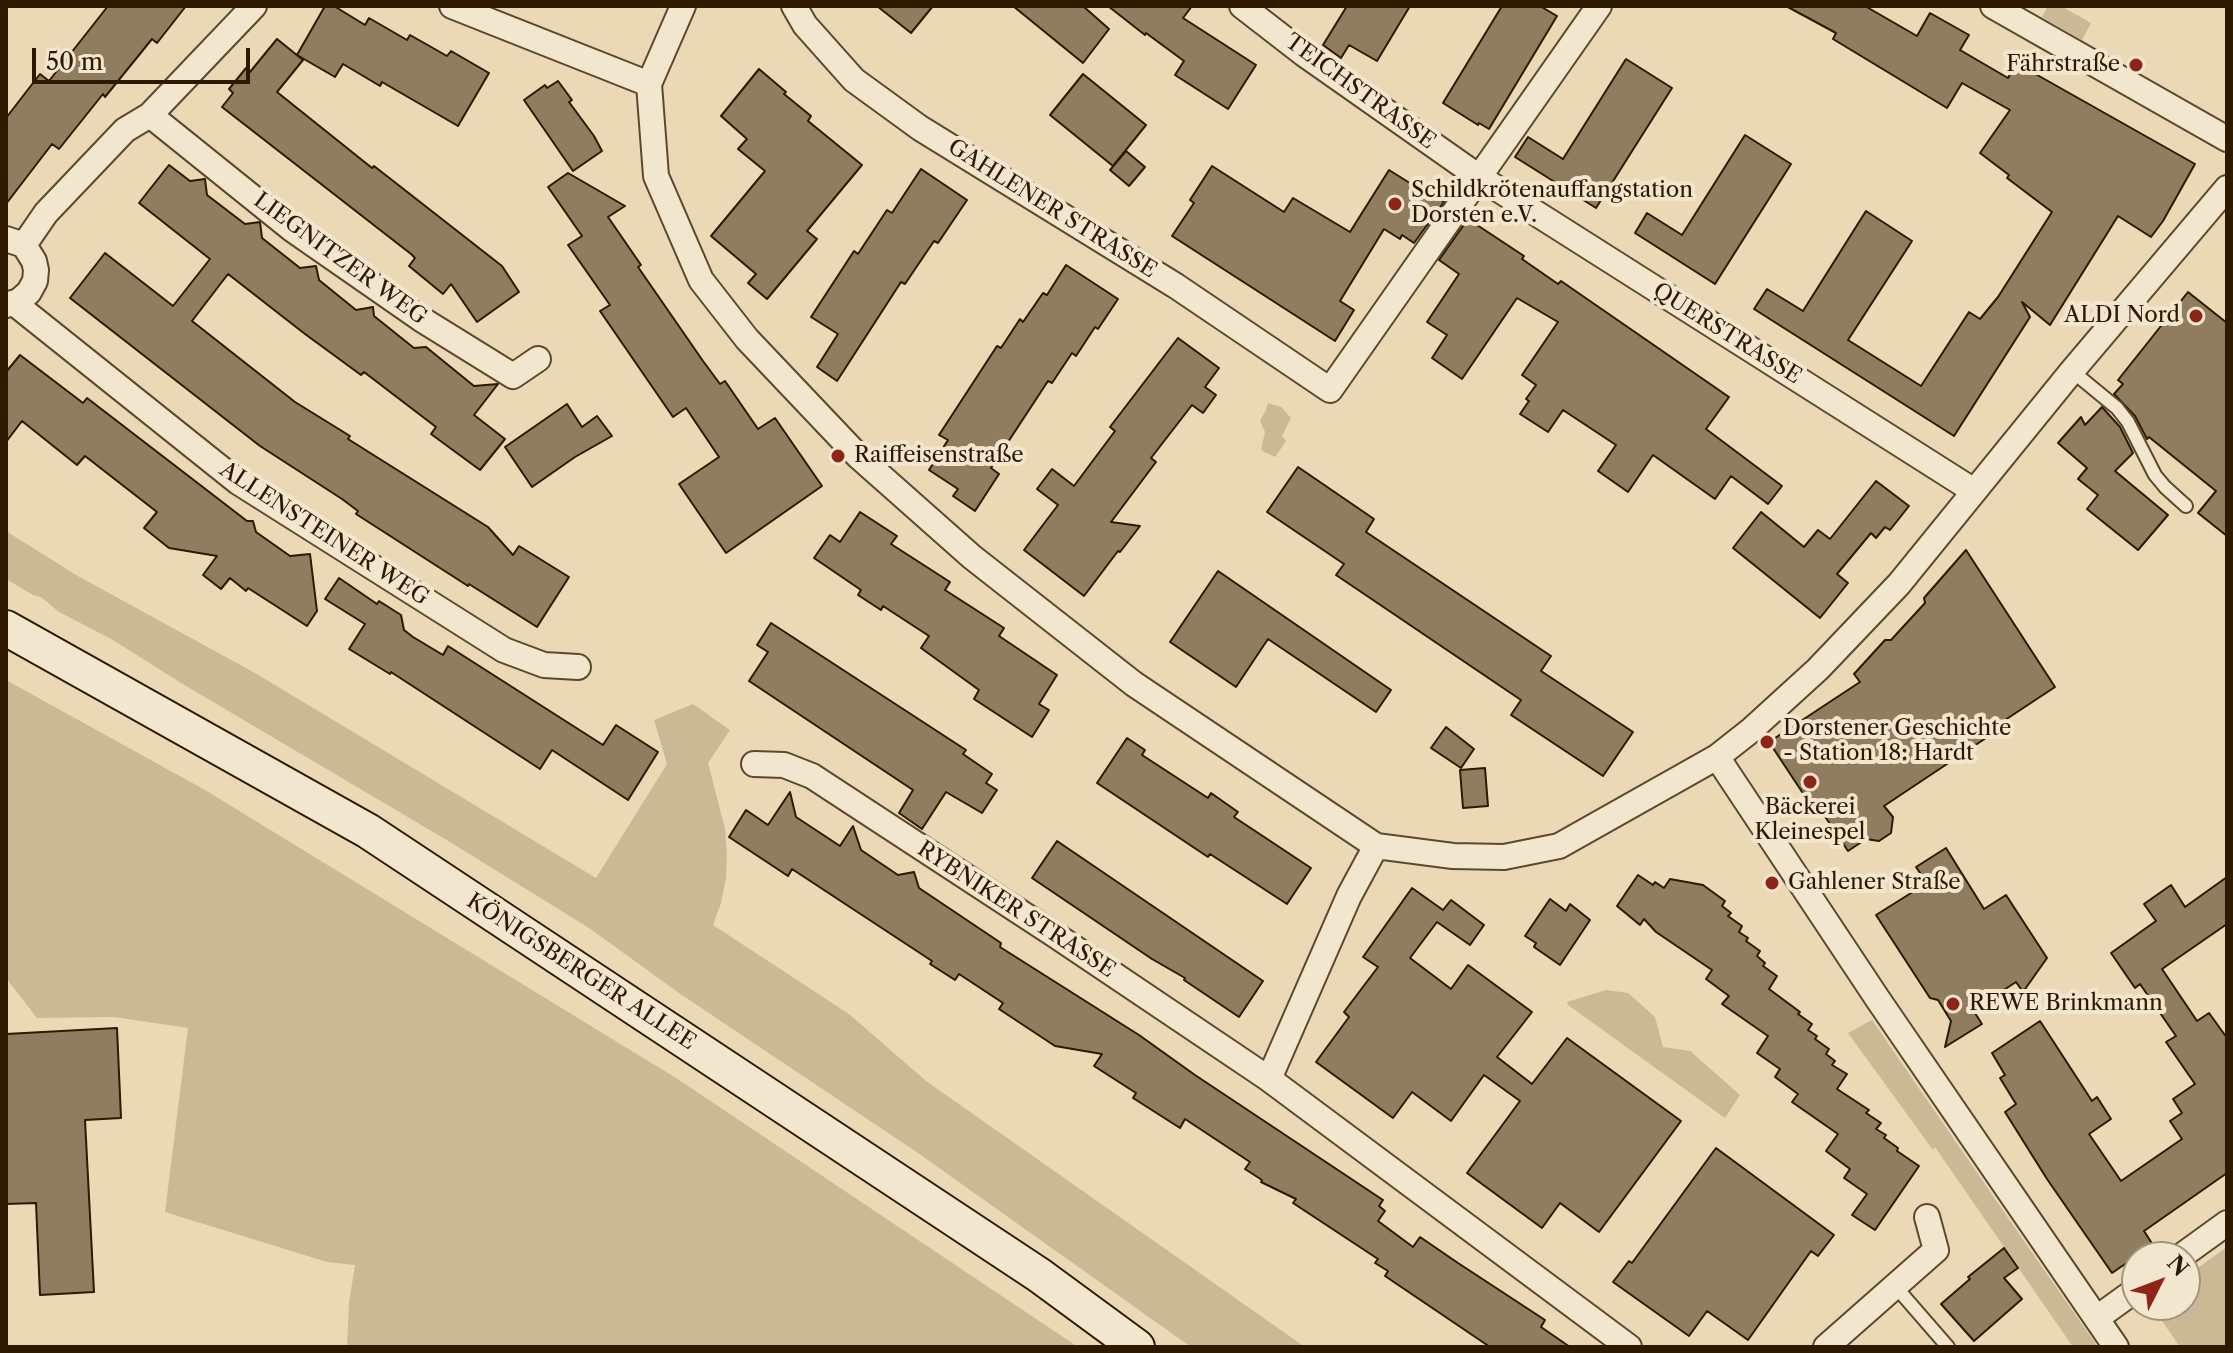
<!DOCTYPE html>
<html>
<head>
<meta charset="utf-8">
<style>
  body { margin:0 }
  #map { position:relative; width:2233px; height:1353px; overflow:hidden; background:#ebd8b4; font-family:"Libre Caslon Text",serif }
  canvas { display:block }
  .frame { position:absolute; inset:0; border:8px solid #2d1900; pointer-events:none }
  .north { position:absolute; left:2121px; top:1241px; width:80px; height:80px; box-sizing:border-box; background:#f2e6ce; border:2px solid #a3947c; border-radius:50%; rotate:48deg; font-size:22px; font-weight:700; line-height:32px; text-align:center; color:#2d1900 }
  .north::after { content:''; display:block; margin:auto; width:28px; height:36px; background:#8f2418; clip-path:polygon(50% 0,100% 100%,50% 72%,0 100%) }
  .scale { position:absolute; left:32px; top:48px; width:218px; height:36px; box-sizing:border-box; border:4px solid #2d1900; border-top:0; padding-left:10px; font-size:24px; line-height:28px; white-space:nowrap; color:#2d1900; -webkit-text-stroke:6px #f2e6ce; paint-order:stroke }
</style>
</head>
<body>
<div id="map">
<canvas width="2233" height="1353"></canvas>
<div class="frame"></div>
<div class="north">N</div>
<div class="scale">50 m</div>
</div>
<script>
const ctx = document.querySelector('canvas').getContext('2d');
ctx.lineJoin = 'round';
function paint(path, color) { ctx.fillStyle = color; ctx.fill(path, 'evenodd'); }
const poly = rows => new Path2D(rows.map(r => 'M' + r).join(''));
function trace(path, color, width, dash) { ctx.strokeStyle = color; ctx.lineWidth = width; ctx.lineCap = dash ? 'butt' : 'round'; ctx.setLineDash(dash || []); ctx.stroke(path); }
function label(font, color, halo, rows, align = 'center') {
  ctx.font = font + ' "Libre Caslon Text",serif'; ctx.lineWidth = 8; ctx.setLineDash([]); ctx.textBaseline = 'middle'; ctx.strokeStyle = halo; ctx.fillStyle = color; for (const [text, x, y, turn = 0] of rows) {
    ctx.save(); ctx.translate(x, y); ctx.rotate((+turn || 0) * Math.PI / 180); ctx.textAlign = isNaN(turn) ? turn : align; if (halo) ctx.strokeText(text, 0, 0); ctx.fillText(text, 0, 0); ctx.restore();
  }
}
const green = poly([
  [2048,6,2061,6,2091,23,2082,40,2042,17],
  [1268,403,1281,407,1291,418,1282,436,1286,441,1275,457,1261,450,1265,432,1260,421,1266,410],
  [6,531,76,575,255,673,596,878,667,764,654,720,693,704,730,730,708,763,725,829,727,854,726,878,721,903,713,925,849,1014,926,1081,1305,1347,1191,1347,918,1153,679,993,589,928,450,842,181,683,113,640,59,612,41,597,33,595,6,579],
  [6,680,205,790,676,1078,1078,1347,347,1347,349,1303,355,1265,327,1262,165,1212,188,1028,114,1017,37,1018,6,978],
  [1606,990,1628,993,1655,1017,1663,1047,1690,1051,1740,1095,1725,1118,1568,1005,1567,1002],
  [1872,1020,2026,1244,2098,1347,2073,1347,1935,1147,1933,1150,1848,1033],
  [2227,1247,2227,1347,2180,1347,2151,1305,2185,1305,2185,1277]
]);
const building = poly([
  [108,6,186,6,157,43,152,39,105,97,103,94,59,149,52,144,6,204,6,118,40,74,49,81,108,6],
  [325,6,334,6,365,25,369,18,407,40,410,35,447,56,451,51,489,73,458,126,382,82,380,86,343,64,335,77,297,55,325,6],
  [877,6,933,6,911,33,877,6],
  [1013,6,1083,6,1109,29,1083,63,1013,6],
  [1108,6,1192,6,1183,18,1256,65,1228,109,1175,75,1184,61,1146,33,1145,35,1108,6],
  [1347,6,1410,6,1377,61,1349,45,1341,58,1323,45,1347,6],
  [1502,6,1540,6,1557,16,1489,129,1479,123,1478,125,1443,103,1502,6],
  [1786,6,1865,6,1917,36,1930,13,1969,35,1960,50,2008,78,2016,63,2195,164,2163,221,2151,237,2118,216,2050,325,2022,302,2030,317,1954,436,1754,309,1767,289,1803,311,1866,211,1912,241,1848,340,1921,386,1969,312,1980,319,1998,297,2052,212,2007,178,2009,175,1980,153,2010,110,1962,83,1947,108,1833,39,1836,33,1786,6],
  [277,39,303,60,277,92,372,168,374,166,502,266,519,292,477,322,451,284,443,294,409,266,415,258,411,254,222,107,233,93,229,89,246,68,250,72,277,39],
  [1626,59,1672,88,1596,208,1515,157,1528,137,1563,159,1626,59],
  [759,69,786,92,784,94,811,116,808,121,862,165,807,231,817,239,767,299,748,283,756,274,711,236,765,171,738,149,747,139,721,116,759,69],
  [1083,74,1146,125,1113,166,1050,115,1083,74],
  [558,81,572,100,569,102,594,136,602,151,573,171,524,100,545,85,547,88,558,81],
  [1745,135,1791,164,1715,284,1635,233,1647,213,1682,235,1745,135],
  [1126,151,1145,167,1129,186,1110,170,1126,151],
  [169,165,190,181,205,179,207,195,245,224,260,222,262,238,300,268,316,266,319,280,356,310,373,307,374,316,414,348,426,347,474,386,498,384,474,415,505,439,480,470,431,434,436,427,364,372,361,375,305,334,228,274,192,321,295,402,350,436,348,439,488,527,513,555,519,546,569,577,537,627,469,584,468,586,356,514,358,511,342,499,260,446,70,298,105,253,173,306,210,259,139,203,169,165],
  [1212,166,1284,212,1293,198,1350,232,1389,170,1429,195,1430,193,1444,202,1414,243,1402,235,1400,239,1384,229,1340,301,1354,310,1335,341,1172,236,1194,203,1190,200,1212,166],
  [921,169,967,200,938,243,934,241,905,284,901,282,837,381,817,367,838,334,811,317,854,251,858,254,887,210,892,213,921,169],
  [568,173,625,206,608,217,641,265,638,267,703,361,720,384,725,381,758,429,775,418,822,486,726,553,679,484,719,457,686,408,673,417,600,311,610,305,568,245,582,236,548,187,568,173],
  [1468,219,1524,256,1522,259,1558,284,1561,281,1729,397,1706,429,1782,486,1768,504,1731,476,1715,499,1653,455,1628,492,1598,471,1616,445,1563,410,1548,432,1520,414,1529,401,1526,399,1536,385,1522,375,1558,322,1517,298,1462,379,1432,358,1447,335,1427,322,1459,274,1439,260,1468,219],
  [1066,265,1118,299,1098,329,1095,327,1076,356,1072,353,1052,383,1048,381,991,468,999,474,975,511,953,496,958,489,929,470,948,440,939,435,997,346,1001,348,1020,319,1023,322,1043,293,1047,295,1066,265],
  [2188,292,2227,323,2227,536,2198,513,2216,491,2149,437,2147,439,2135,416,2114,394,2123,384,2118,380,2188,292],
  [1178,338,1219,368,1205,387,1216,395,1203,413,1192,405,1151,458,1156,462,1111,522,1140,526,1120,552,1118,551,1084,596,1024,550,1058,505,1037,489,1052,469,1074,486,1115,431,1110,427,1178,338],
  [20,355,83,403,87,398,247,521,253,521,256,532,290,556,310,554,317,611,307,626,248,588,246,591,230,578,221,589,203,575,217,556,169,548,144,528,157,512,85,456,77,465,22,421,6,442,6,372,20,355],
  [567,404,582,427,597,416,612,436,575,457,532,487,505,447,567,404],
  [2102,407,2120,427,2133,453,2115,471,2168,515,2138,550,2087,509,2098,495,2078,479,2087,468,2058,443,2081,417,2085,425,2102,407],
  [1298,467,1374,519,1366,532,1551,656,1541,671,1633,732,1603,776,1511,715,1521,700,1336,575,1344,564,1267,512,1298,467],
  [1876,481,1909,506,1890,530,1885,527,1876,538,1871,533,1837,574,1848,583,1820,618,1733,548,1761,512,1804,547,1818,530,1830,539,1876,481],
  [860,512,897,536,891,544,950,582,945,590,1004,628,999,636,1057,675,1039,704,1049,710,1032,737,974,699,979,690,921,648,929,636,883,606,881,610,858,595,861,590,814,558,830,535,840,542,860,512],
  [1966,550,2055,687,1993,728,1995,732,1884,806,1893,817,1891,833,1879,841,1866,839,1848,851,1822,812,1814,810,1769,742,1860,682,1854,674,1885,640,1891,640,1925,603,1924,598,1966,550],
  [1218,571,1391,690,1376,712,1268,639,1236,687,1170,642,1218,571],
  [339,578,377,604,379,601,401,615,404,630,413,637,443,655,448,646,603,745,616,725,658,752,628,800,552,750,540,769,391,672,390,674,349,649,365,624,325,599,339,578],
  [771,623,966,750,963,754,992,774,986,783,997,790,982,813,946,792,922,829,899,813,913,790,749,681,768,652,757,645,771,623],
  [1446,727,1474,749,1461,768,1431,748,1446,727],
  [1127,738,1145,750,1142,755,1208,798,1211,793,1238,812,1234,817,1311,868,1287,904,1210,854,1208,857,1097,783,1127,738],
  [1485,768,1488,806,1463,808,1460,770,1485,768],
  [790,792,796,817,840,846,853,826,861,850,898,875,914,872,919,888,1001,943,1000,947,1139,1035,1195,1075,1383,1200,1379,1206,1385,1211,1378,1221,1413,1247,1420,1237,1458,1263,1545,1320,1541,1327,1570,1347,1490,1347,1385,1276,1388,1271,1375,1263,1378,1259,1293,1203,1296,1199,1261,1182,1262,1180,1245,1169,1250,1162,1185,1119,1180,1128,1133,1098,1136,1093,1094,1066,1102,1054,1055,1046,999,1009,1003,1003,959,974,955,980,930,964,932,961,792,869,788,876,729,837,746,810,768,825,790,792],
  [1057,841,1263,981,1239,1017,1184,980,1185,978,1152,959,1032,878,1057,841],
  [1946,848,1984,909,2006,895,2047,958,2023,992,2016,982,1973,1010,1982,1024,1945,1047,1951,1021,1938,1000,1930,998,1876,915,1927,883,1916,867,1946,848],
  [1638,875,1653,885,1655,882,1664,888,1670,879,1703,885,1725,901,1722,906,1731,913,1728,916,1742,926,1739,932,1748,938,1746,941,1760,951,1757,956,1765,963,1763,966,1777,976,1769,989,1800,1012,1798,1014,1812,1024,1808,1030,1817,1036,1815,1039,1829,1049,1826,1054,1835,1061,1832,1065,1847,1074,1837,1089,1869,1110,1866,1113,1881,1123,1876,1129,1886,1135,1884,1138,1898,1148,1897,1151,1919,1166,1875,1230,1852,1215,1867,1194,1844,1178,1850,1169,1826,1151,1838,1134,1792,1102,1798,1094,1775,1077,1780,1069,1757,1053,1768,1036,1722,1004,1729,996,1706,979,1712,970,1656,932,1644,919,1640,925,1617,906,1638,875],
  [2227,877,2227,924,2162,969,2197,1021,2209,1013,2227,1038,2227,1173,2144,1231,2153,1245,2112,1273,2047,1179,2005,1112,2016,1104,2000,1078,2005,1075,1992,1053,2040,1021,2092,1101,2097,1097,2111,1119,2089,1134,2121,1181,2182,1139,2170,1121,2182,1113,2173,1099,2195,1084,2166,1042,2176,1036,2140,984,2135,988,2111,953,2156,921,2144,904,2171,885,2185,907,2227,877],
  [1412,888,1443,910,1451,900,1484,925,1470,945,1437,922,1410,958,1451,989,1468,965,1532,1012,1497,1057,1532,1084,1567,1038,1681,1121,1599,1232,1560,1203,1542,1228,1467,1173,1520,1101,1484,1075,1451,1121,1412,1092,1393,1118,1316,1062,1349,1017,1344,1012,1378,967,1363,957,1412,888],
  [1550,899,1566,911,1570,904,1590,920,1560,965,1534,947,1536,943,1525,936,1550,899],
  [117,1028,121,1118,85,1120,94,1292,40,1295,36,1203,6,1204,6,1034,117,1028],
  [1716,1148,1834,1235,1818,1256,1811,1251,1748,1340,1707,1311,1689,1336,1613,1282,1629,1261,1632,1263,1716,1148],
  [2004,1248,2018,1268,2004,1278,2022,1299,1974,1341,1941,1304,1970,1279,1968,1277,2004,1248]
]);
const service = poly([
  [2072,371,2117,408,2128,422,2155,475,2165,487,2186,506],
  [1895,1286,1948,1347]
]);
const minor = poly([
  [452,6,649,84],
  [683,6,649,84,656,176,701,280,747,339,858,456,972,557,1134,684,1376,846,1453,856,1504,857,1559,846,1717,757,1750,731,1818,669,1899,584,2072,371,2227,188],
  [794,6,805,25,854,80,920,128,1176,286,1330,390,1599,6],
  [1242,6,1304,54,1479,177,1974,491],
  [1993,6,2227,139],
  [150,115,293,230,421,319,513,376,538,359],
  [6,239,24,245,34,261,36,270,35,281,29,292,19,301,6,305],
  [24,245,46,213,125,130,150,115,254,6],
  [14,303,238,482,504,650,544,665,578,667],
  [1717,757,1877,998,2116,1347],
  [754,764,784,765,812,776,1055,935,1269,1079,1629,1347],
  [1269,1079,1349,896,1376,846],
  [2180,1257,2227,1223],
  [2097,1318,2137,1289],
  [1826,1347,1936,1250,1927,1217]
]);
const secondary = poly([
  [6,628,368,831,1039,1275,1137,1347]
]);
const markers = [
  [2136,65,8,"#8f2418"],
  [1395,204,8,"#8f2418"],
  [2196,316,8,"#8f2418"],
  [838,456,8,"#8f2418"],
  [1767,742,8,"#8f2418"],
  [1810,782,8,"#8f2418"],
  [1772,883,8,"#8f2418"],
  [1953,1004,8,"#8f2418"]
];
const poiNames = [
  ["Fährstraße",2120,65,"right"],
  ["Schildkrötenauffangstation",1411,191],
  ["Dorsten e.V.",1411,216],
  ["ALDI Nord",2180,316,"right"],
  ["Raiffeisenstraße",854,456],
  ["Dorstener Geschichte",1783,729],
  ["- Station 18: Hardt",1783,754],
  ["Bäckerei",1810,808,"center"],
  ["Kleinespel",1810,833,"center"],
  ["Gahlener Straße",1788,883],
  ["REWE Brinkmann",1969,1004]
];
const streetNames = [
  ["TEICHSTRASSE",1360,92,36],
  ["GAHLENER STRASSE",1052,209,32],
  ["LIEGNITZER WEG",340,259,36],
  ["QUERSTRASSE",1727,334,32],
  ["ALLENSTEINER WEG",324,534,33],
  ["RYBNIKER STRASSE",1016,910,33],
  ["KÖNIGSBERGER ALLEE",581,972,33]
];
paint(green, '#cbb895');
paint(building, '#907c5e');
trace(building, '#2d1900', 2);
trace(service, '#5c492d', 16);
trace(minor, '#5c492d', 28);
trace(secondary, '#2d1900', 38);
trace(service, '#f2e6ce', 12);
trace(minor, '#f2e6ce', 24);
trace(secondary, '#f2e6ce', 34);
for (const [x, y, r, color] of markers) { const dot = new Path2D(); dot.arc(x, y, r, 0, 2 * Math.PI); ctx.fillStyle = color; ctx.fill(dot); trace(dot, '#f2e6ce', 3); }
label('22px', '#2d1900', '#f2e6ce', poiNames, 'left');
label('22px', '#2d1900', '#f2e6ce', streetNames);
</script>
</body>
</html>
